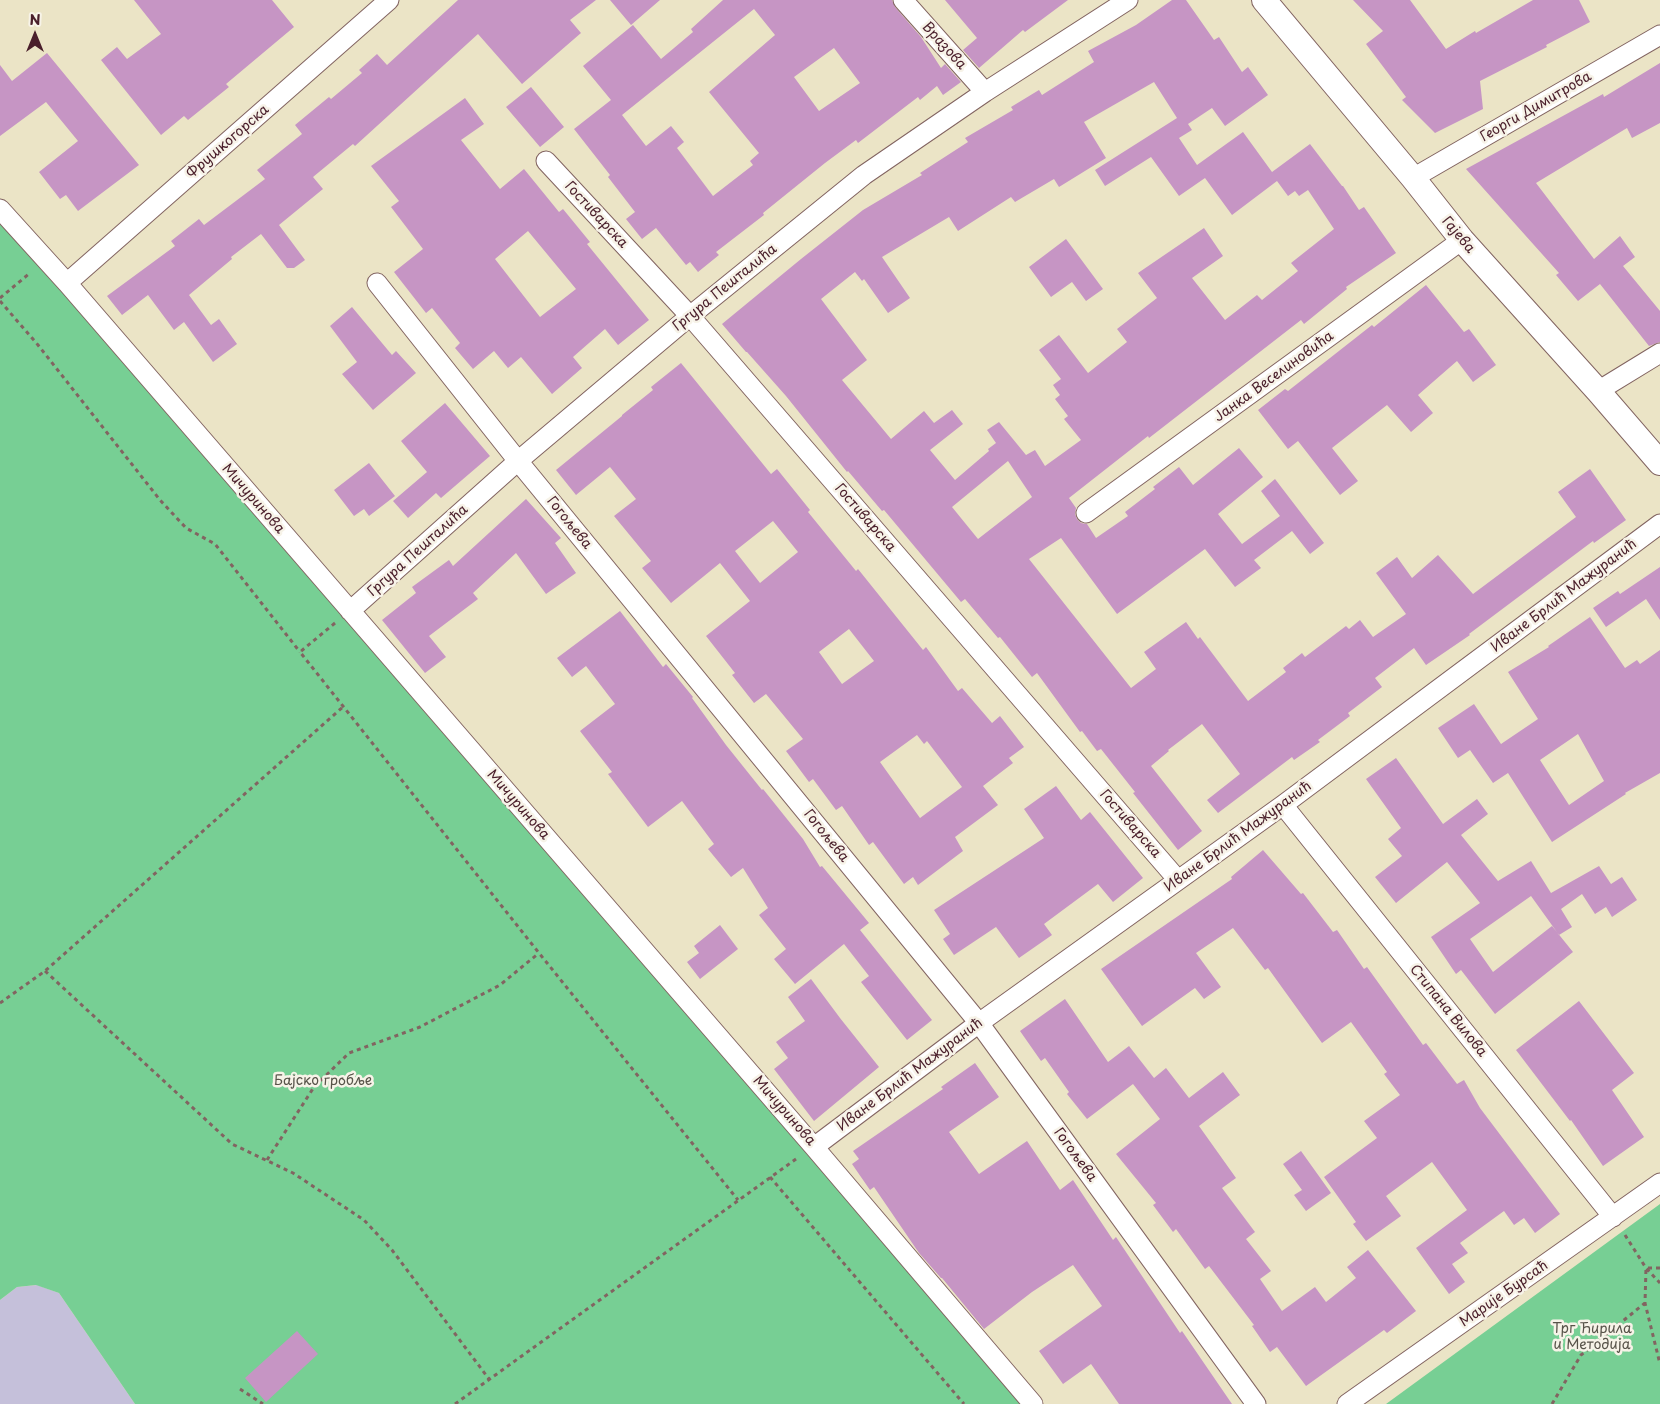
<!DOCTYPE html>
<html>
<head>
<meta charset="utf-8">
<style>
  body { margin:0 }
  #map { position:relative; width:1660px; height:1404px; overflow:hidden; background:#ebe4c6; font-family:"Playpen Sans",sans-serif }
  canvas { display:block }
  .north { position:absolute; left:10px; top:10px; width:50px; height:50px; -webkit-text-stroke:4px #f7f3e8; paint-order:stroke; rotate:0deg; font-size:14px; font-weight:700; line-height:20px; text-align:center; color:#4a1f2b }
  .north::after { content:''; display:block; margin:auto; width:18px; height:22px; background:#4a1f2b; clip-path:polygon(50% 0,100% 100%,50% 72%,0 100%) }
</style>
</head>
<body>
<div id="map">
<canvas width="1660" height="1404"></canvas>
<div class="north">N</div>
</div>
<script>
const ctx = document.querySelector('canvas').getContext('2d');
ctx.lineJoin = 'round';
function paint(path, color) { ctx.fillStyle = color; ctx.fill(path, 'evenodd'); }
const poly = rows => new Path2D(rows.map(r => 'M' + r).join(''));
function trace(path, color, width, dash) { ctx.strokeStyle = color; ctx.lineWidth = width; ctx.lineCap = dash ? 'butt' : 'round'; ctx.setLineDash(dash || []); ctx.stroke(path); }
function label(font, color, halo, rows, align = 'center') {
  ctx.font = font + ' "Playpen Sans",sans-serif'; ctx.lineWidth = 5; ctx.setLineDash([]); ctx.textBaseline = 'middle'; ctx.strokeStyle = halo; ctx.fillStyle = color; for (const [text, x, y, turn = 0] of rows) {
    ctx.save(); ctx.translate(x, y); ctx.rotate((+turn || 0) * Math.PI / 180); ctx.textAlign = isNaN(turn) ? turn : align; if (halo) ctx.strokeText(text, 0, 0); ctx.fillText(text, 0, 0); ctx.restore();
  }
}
const industrial = poly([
  [37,1285,59,1293,135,1404,0,1404,0,1300,17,1287]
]);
const green = poly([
  [0,219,1030,1404,135,1404,59,1293,36,1285,17,1287,0,1300],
  [1660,1204,1660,1404,1386,1404]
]);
const building = poly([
  [134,0,272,0,294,27,226,84,229,87,188,120,184,116,161,135,101,60,117,47,127,59,161,34],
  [458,0,596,0,570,20,581,33,522,84,478,34,355,146,353,144,313,177,323,189,279,225,305,260,294,268,287,268,261,234,231,257,232,259,189,295,211,325,219,319,237,344,213,362,184,322,174,330,148,295,122,315,107,296,175,246,171,241,199,219,204,225,265,179,257,170,302,134,295,125,329,97,331,99,362,73,359,70,377,54,387,65],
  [610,0,660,0,631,25],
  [723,0,892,0,895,7,921,37,941,68,945,64,961,82,943,95,937,86,920,100,918,97,858,143,856,140,825,163,763,213,764,215,716,252,719,255,698,272,690,262,686,265,656,228,642,239,626,219,635,212,608,177,610,175,574,129,611,100,583,66,633,25,661,59,693,32,691,29],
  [754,9,775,35,709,92,759,153,750,161,753,165,713,196,677,148,684,142,671,126,646,146,622,115],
  [834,48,860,83,819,111,794,77],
  [945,0,1068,0,1025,32,1023,30,979,68,963,50,977,38],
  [1172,0,1186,0,1214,40,1219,37,1242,72,1248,67,1268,95,1225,126,1212,108,1188,124,1192,130,1179,138,1197,165,1243,132,1272,172,1310,144,1342,186,1343,186,1359,210,1364,207,1396,253,1346,287,1347,289,1304,324,1301,320,1149,438,1148,436,1069,498,1076,508,1075,514,1077,519,1081,523,1087,524,1096,538,1128,516,1125,512,1155,489,1153,487,1179,467,1193,485,1239,448,1263,477,1218,514,1242,544,1280,516,1261,491,1275,479,1324,543,1310,554,1292,531,1254,560,1261,568,1235,587,1205,549,1117,614,1061,538,1029,559,1131,688,1156,669,1144,652,1186,622,1198,639,1200,637,1248,701,1286,672,1283,668,1302,653,1305,657,1346,626,1349,629,1360,620,1373,637,1406,614,1376,573,1397,557,1412,578,1438,555,1473,594,1576,517,1558,492,1590,469,1626,520,1594,543,1593,541,1469,634,1470,635,1426,665,1414,648,1375,678,1382,687,1348,713,1350,716,1318,740,1320,742,1294,760,1292,757,1218,813,1207,800,1240,774,1202,724,1168,750,1169,751,1151,766,1202,831,1178,850,1133,793,1135,792,1101,749,1097,751,1082,731,1080,732,1037,673,1032,677,1000,637,998,638,965,599,961,602,884,510,882,511,848,471,847,472,786,396,747,352,746,352,722,324,801,259,863,210,922,175,920,173,968,142,965,138,1013,110,1011,107,1039,90,1042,95,1094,62,1088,51,1136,25],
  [1154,82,1177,118,1095,170,1105,186,1151,157,1179,196,1205,178,1232,215,1277,181,1288,196,1295,191,1299,196,1308,190,1334,229,1291,263,1298,271,1262,300,1257,295,1225,320,1192,278,1223,256,1204,228,1138,273,1157,298,1117,329,1127,342,1088,373,1059,335,1039,350,1061,379,1053,385,1060,395,1055,399,1068,416,1064,419,1081,440,1045,466,1035,450,1026,455,999,422,987,430,996,443,988,449,989,451,955,480,930,450,963,424,952,410,934,423,924,411,891,439,842,380,867,360,821,299,855,272,862,281,864,279,888,313,910,298,882,257,949,217,958,231,1011,197,1015,202,1054,179,1059,187,1106,158,1084,122],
  [1008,461,1032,497,978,539,952,507],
  [1353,0,1410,0,1446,49,1475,31,1476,33,1533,0,1579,0,1590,22,1546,45,1547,47,1480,81,1483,109,1435,133,1402,100,1406,97,1366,44,1383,31],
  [47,53,139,165,78,211,66,195,60,199,39,172,78,141,46,102,0,136,0,65,12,81],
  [1660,63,1660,123,1632,138,1627,128,1536,183,1594,259,1620,236,1635,257,1623,266,1660,311,1660,342,1649,346,1600,284,1578,301,1556,275,1559,273,1466,169,1603,94,1604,97],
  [531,87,564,127,540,147,506,107],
  [465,98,484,124,461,140,500,189,524,169,559,212,563,209,590,242,587,244,649,320,618,345,605,329,573,357,582,368,552,394,521,357,508,368,494,351,473,369,455,348,460,343,432,308,426,313,394,272,423,249,391,207,399,201,371,166],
  [528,231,576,289,540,317,495,259],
  [1066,239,1103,289,1086,301,1072,282,1051,297,1029,267],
  [1426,285,1464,332,1469,329,1496,365,1473,382,1457,361,1418,395,1433,413,1411,432,1387,405,1332,448,1358,481,1340,495,1298,441,1288,449,1258,410,1285,389,1288,391,1372,325,1374,327],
  [352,307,392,355,396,351,416,373,373,410,342,374,357,362,330,326],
  [681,363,771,474,777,469,810,510,808,512,856,571,858,569,923,650,926,647,958,691,962,688,992,723,1000,716,1024,747,1009,758,1013,763,983,786,998,805,955,837,963,851,918,885,913,877,904,884,873,842,869,845,842,806,836,810,813,779,809,782,786,751,803,739,766,694,754,703,732,675,735,673,706,636,750,601,720,563,671,603,642,568,651,561,614,516,636,499,610,467,576,495,556,470,622,416,622,415,653,390,651,387],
  [773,521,798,552,760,583,735,551],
  [849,629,874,661,842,684,819,652],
  [917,735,924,744,927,741,962,787,920,818,880,762],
  [445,403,490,456,441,498,436,493,408,518,393,501,427,472,401,441],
  [369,463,395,496,369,516,364,509,354,516,334,490],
  [526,499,561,538,555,543,576,573,546,594,516,553,473,593,478,599,429,636,446,657,425,673,382,620,416,593,412,587,449,560,453,566],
  [1660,567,1660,620,1646,599,1606,627,1593,608,1618,591,1620,594],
  [620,611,663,667,666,664,693,697,692,698,726,745,762,790,763,789,803,839,820,867,822,866,869,923,860,930,932,1020,907,1040,861,982,869,976,844,944,795,984,774,959,786,949,759,915,768,908,743,868,731,877,708,849,714,844,682,801,648,827,608,774,612,772,580,731,615,704,586,666,572,677,557,658],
  [1590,617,1625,668,1637,660,1640,664,1660,650,1660,773,1625,793,1626,794,1552,842,1508,773,1493,783,1470,750,1458,758,1438,728,1474,704,1501,744,1538,719,1508,672,1549,647,1548,646],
  [1578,734,1604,781,1569,805,1540,760],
  [1396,758,1443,824,1477,799,1488,814,1461,835,1498,881,1531,861,1551,893,1599,866,1611,884,1622,877,1637,900,1612,917,1606,907,1595,914,1582,894,1561,909,1572,927,1559,935,1531,896,1470,939,1493,972,1552,926,1573,952,1495,1014,1461,970,1456,974,1431,937,1480,903,1447,862,1396,903,1375,877,1402,856,1388,839,1401,828,1366,779],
  [1056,786,1081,820,1090,812,1143,878,1113,902,1098,884,1044,924,1052,935,1019,958,996,927,954,955,943,939,950,934,934,910,1044,838,1024,809],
  [1263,850,1301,894,1303,893,1333,932,1337,930,1364,969,1367,967,1423,1045,1426,1043,1457,1084,1464,1080,1480,1108,1560,1214,1535,1233,1524,1218,1514,1225,1504,1211,1460,1243,1468,1253,1452,1264,1465,1282,1449,1294,1416,1248,1467,1210,1432,1162,1386,1196,1401,1216,1366,1241,1353,1224,1356,1222,1324,1177,1377,1138,1364,1121,1400,1095,1384,1074,1387,1072,1351,1022,1322,1043,1268,968,1265,970,1233,928,1196,953,1221,987,1204,999,1195,988,1142,1026,1101,969,1232,879,1231,877],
  [720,925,738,949,700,979,687,962,699,953,694,946],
  [811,979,840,1018,879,1067,814,1121,774,1069,788,1058,776,1042,805,1021,788,997],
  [1065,999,1108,1062,1129,1046,1154,1078,1166,1068,1189,1098,1223,1072,1240,1095,1199,1126,1236,1178,1222,1188,1255,1232,1246,1239,1271,1271,1260,1279,1282,1311,1315,1287,1326,1302,1356,1278,1347,1267,1368,1250,1416,1311,1387,1333,1384,1330,1306,1386,1277,1347,1270,1352,1252,1326,1254,1325,1209,1266,1205,1269,1176,1229,1173,1232,1153,1205,1156,1203,1116,1154,1160,1119,1133,1084,1087,1119,1067,1094,1069,1092,1045,1058,1041,1061,1020,1031],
  [1579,1001,1634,1073,1612,1090,1644,1137,1603,1166,1571,1120,1570,1121,1516,1050],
  [975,1063,999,1097,949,1132,979,1174,1027,1141,1060,1190,1073,1180,1113,1240,1116,1237,1180,1333,1182,1331,1232,1404,1119,1404,1091,1364,1063,1384,1039,1351,1102,1306,1073,1265,1032,1292,984,1329,942,1278,941,1278,919,1253,874,1187,870,1190,852,1164,859,1159,853,1151,943,1089,941,1087],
  [1301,1151,1331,1193,1306,1211,1294,1195,1302,1190,1283,1164],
  [297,1331,318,1354,266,1402,245,1378]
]);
const path = poly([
  [0,298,30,273],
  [0,301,38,345,160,500,186,528,215,544,300,652],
  [335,623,300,652,539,953,738,1200],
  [45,971,232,1144,293,1173,364,1220,392,1250,489,1379],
  [0,1003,45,971,344,706],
  [267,1160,314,1087,349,1053,420,1027,500,985,539,953],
  [770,1177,964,1404],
  [1625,1235,1646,1268,1660,1283],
  [1660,1268,1646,1268,1645,1303,1660,1364],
  [240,1389,263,1404],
  [455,1404,796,1159],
  [1552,1404,1581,1355,1645,1303]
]);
const minor = poly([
  [903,0,985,92],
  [546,161,690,316,1178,880],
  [1413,178,1660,35],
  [0,209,67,283,814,1147,1033,1404],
  [67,283,389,0],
  [377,283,518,461,979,1023,1256,1404],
  [1598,391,1660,353],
  [1086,513,1462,240],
  [350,611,518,461,690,316,864,175,985,92,1128,0],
  [1283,805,1613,1217],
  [814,1147,979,1023,1283,805,1660,524],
  [1347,1404,1660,1183]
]);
const tertiary = poly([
  [1264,0,1413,178,1462,240,1598,391,1660,463]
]);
const streetNames = [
  ["Вразова",944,46,48],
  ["Георги Димитрова",1536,107,-30],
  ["Фрушкогорска",228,142,-41],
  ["Гостиварска",596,215,47],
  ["Гајева",1458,235,50],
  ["Гргура Пешталића",725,288,-39],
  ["Јанка Веселиновића",1274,377,-36],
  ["Мичуринова",253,499,49],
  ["Гостиварска",865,518,49],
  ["Гогољева",569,523,51],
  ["Гргура Пешталића",418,551,-42],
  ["Иване Брлић Мажуранић",1564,596,-37],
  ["Мичуринова",518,805,49],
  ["Гостиварска",1130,824,49],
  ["Гогољева",826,836,51],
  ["Иване Брлић Мажуранић",1238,837,-36],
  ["Стипана Вилова",1448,1011,51],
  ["Иване Брлић Мажуранић",910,1075,-37],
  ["Мичуринова",784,1111,49],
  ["Гогољева",1075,1155,54],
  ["Марије Бурсаћ",1504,1294,-35]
];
const parkNames = [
  ["Бајско гробље",323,1081],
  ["Трг Ћирила",1592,1329],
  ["и Методија",1592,1345]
];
paint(industrial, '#c5c0da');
paint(green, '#77cf94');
paint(building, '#c695c4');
trace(minor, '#826461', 21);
trace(tertiary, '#826461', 26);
trace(path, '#826461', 3, [4, 4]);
trace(minor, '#fff', 19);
trace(tertiary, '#fff', 24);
label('14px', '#4a1f2b', '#f7f3e8', streetNames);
label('14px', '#58544a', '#f7f3e8', parkNames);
</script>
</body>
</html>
